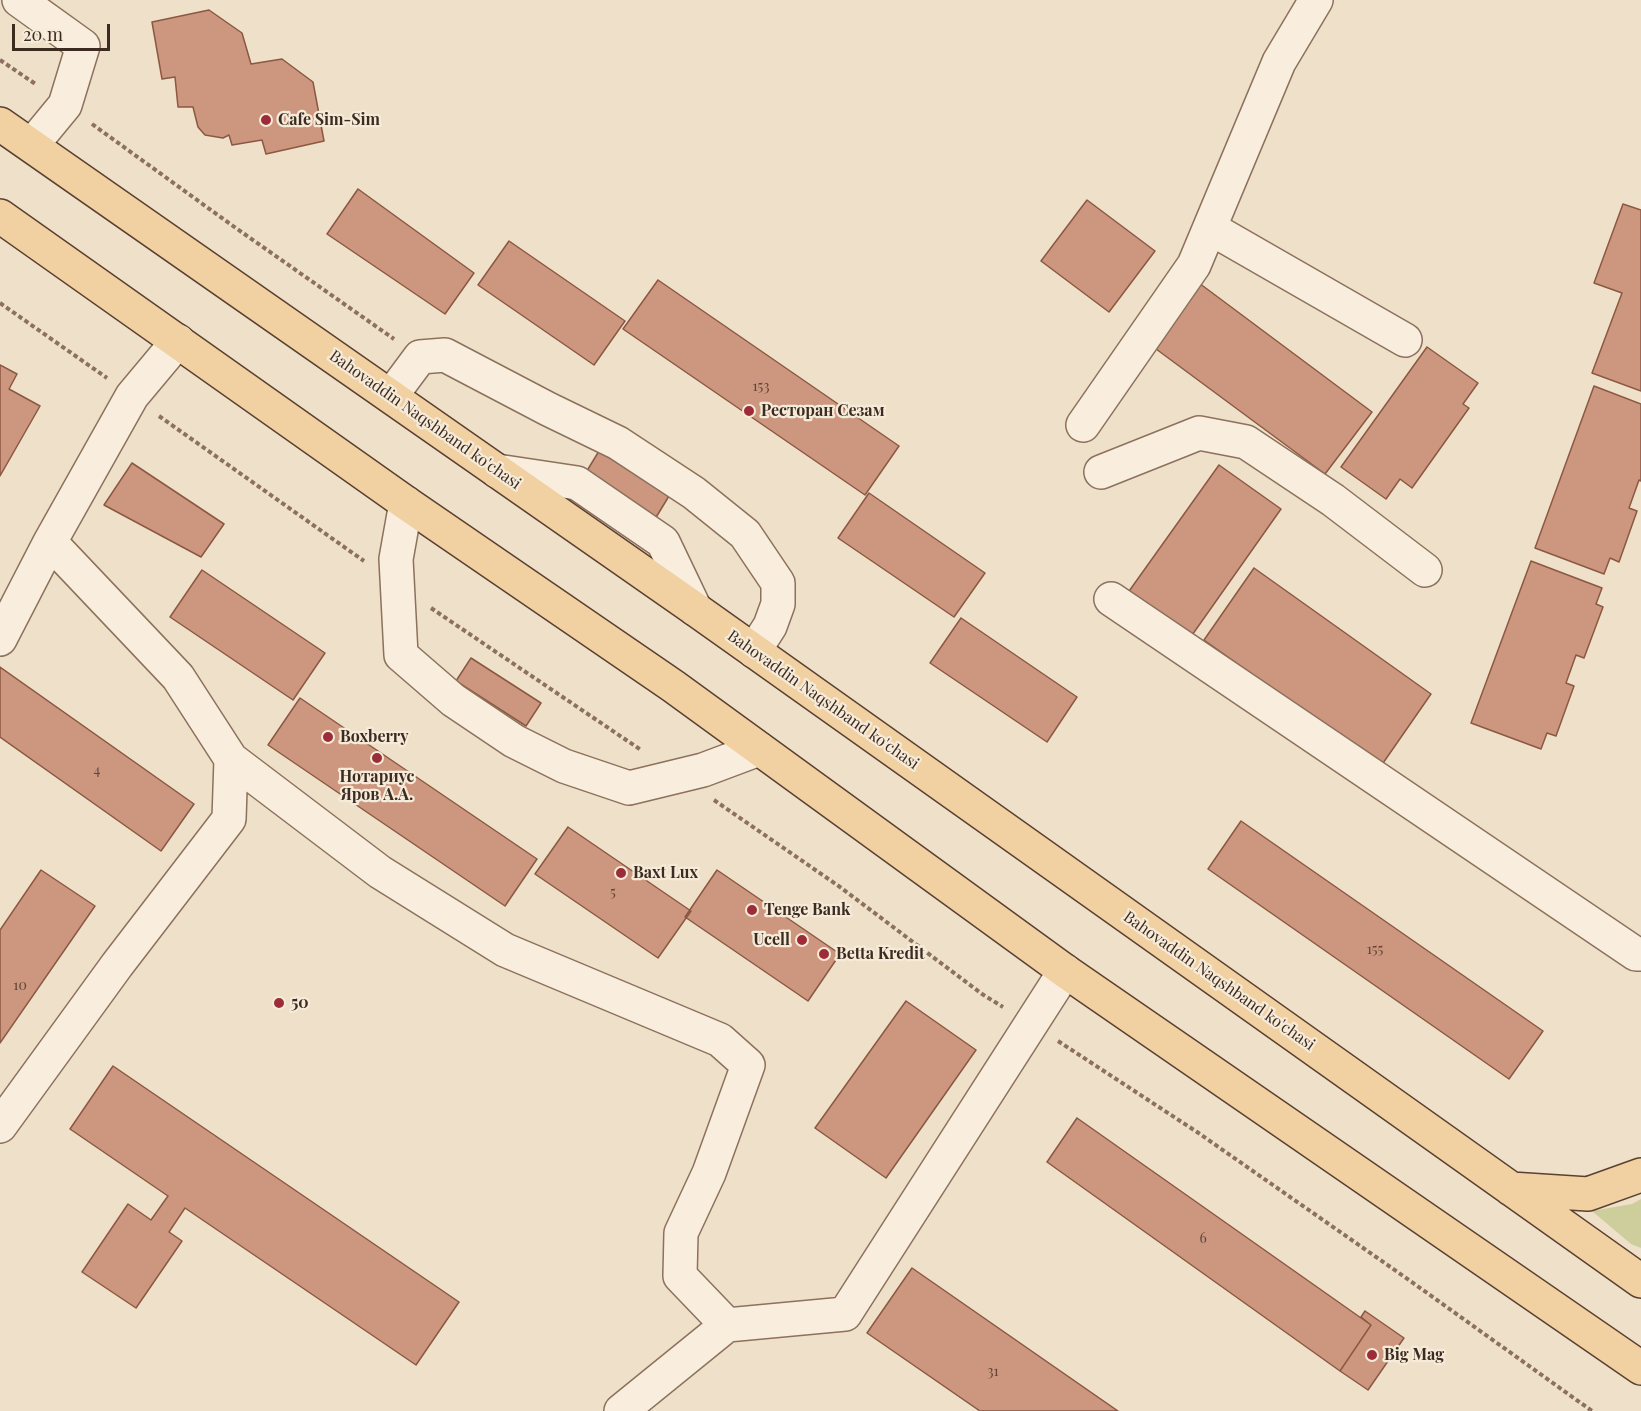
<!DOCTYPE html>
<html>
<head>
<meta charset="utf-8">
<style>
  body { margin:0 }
  #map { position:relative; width:1641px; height:1411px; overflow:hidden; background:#efe0c9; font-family:"Playfair Display",serif }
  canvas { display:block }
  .scale { position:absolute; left:12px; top:24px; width:98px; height:27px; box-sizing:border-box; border:3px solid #3c2b21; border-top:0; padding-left:8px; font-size:18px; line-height:21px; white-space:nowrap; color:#3c2b21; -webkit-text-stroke:4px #f6ebd9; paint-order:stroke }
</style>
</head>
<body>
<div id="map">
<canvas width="1641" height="1411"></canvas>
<div class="scale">20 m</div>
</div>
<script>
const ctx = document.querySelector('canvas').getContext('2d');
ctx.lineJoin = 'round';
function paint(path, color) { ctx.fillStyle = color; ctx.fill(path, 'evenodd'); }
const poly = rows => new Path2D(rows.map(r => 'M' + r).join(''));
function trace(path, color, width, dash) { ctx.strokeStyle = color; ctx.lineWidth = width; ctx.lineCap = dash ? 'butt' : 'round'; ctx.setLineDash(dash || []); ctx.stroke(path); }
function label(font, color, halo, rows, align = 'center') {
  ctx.font = font + ' "Playfair Display",serif'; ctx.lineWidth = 4.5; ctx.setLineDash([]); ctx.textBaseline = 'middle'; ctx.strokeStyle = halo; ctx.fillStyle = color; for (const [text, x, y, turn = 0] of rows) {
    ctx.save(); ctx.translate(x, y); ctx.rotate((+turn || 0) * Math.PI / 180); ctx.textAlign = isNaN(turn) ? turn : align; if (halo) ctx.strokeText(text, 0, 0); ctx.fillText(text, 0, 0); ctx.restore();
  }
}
const green = poly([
  [1641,1199,1641,1248,1631,1244,1592,1211,1632,1204]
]);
const building = poly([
  [209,10,242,33,251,64,282,59,313,82,324,141,266,154,262,140,232,145,229,135,223,138,205,135,198,127,193,107,178,107,175,77,162,79,152,22,209,10],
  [358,189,474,273,445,314,327,234,358,189],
  [1087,200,1155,251,1109,312,1041,261,1087,200],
  [1623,204,1641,210,1641,391,1592,373,1622,293,1594,283,1623,204],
  [509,241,625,321,594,365,478,285,509,241],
  [658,280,899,446,865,495,623,329,658,280],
  [1199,283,1372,412,1325,474,1152,346,1199,283],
  [1427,347,1478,383,1463,404,1469,408,1412,488,1400,479,1386,499,1341,467,1427,347],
  [0,365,17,374,9,389,40,406,0,476,0,365],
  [1594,386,1641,404,1641,481,1639,480,1629,508,1637,511,1619,562,1610,558,1604,574,1535,548,1594,386],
  [599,451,669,496,655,519,585,474,599,451],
  [132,463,224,524,201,557,104,505,132,463],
  [1219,465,1281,509,1190,638,1127,594,1219,465],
  [869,493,985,573,954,617,838,538,869,493],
  [1531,561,1602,588,1596,604,1603,607,1584,658,1576,655,1566,683,1574,686,1556,736,1547,733,1541,749,1471,723,1531,561],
  [1254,568,1431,694,1381,766,1204,640,1254,568],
  [202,570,325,653,293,700,170,617,202,570],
  [961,618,1077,697,1047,742,930,663,961,618],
  [471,658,541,703,526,726,456,681,471,658],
  [0,667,194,804,161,851,0,737,0,667],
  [300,698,537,859,505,906,268,745,300,698],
  [1241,821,1543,1031,1509,1079,1208,869,1241,821],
  [568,827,691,911,658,958,535,874,568,827],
  [41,870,95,906,0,1043,0,930,41,870],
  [717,870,840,954,808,1001,685,917,717,870],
  [906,1001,976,1050,886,1178,815,1128,906,1001],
  [113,1066,459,1302,416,1365,185,1208,169,1232,182,1241,136,1308,82,1272,128,1204,151,1220,168,1196,70,1129,113,1066],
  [1077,1118,1371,1325,1340,1371,1047,1162,1077,1118],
  [912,1268,1118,1411,980,1411,867,1333,912,1268],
  [1365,1311,1404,1338,1368,1390,1340,1371,1371,1325,1361,1317,1365,1311]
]);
const path = poly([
  [0,60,37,85],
  [92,124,233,226,394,339],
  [0,303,107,378],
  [159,416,364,561],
  [431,608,641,750],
  [714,800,840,887,982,994,1003,1007],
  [1058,1041,1197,1132,1409,1280,1592,1411]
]);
const minor = poly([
  [19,0,83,46,65,105,32,145],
  [1210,228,1405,340],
  [391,396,420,357,445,355,548,409,618,443,694,493,745,534,778,583,778,604,770,626,754,651],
  [1083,425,1194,265,1279,62,1316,0],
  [497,471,577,483,663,542,695,609],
  [1101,472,1199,433,1246,442,1333,500,1425,570],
  [406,503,396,559,401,655,453,700,514,741,564,766,629,788,703,770,759,749],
  [1111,599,1636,954,1641,954],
  [0,639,50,542,132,396,178,341],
  [231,759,380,872,505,950,720,1040,748,1065,709,1173,681,1233,680,1276,727,1325],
  [0,1126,117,965,229,819,231,759,178,677,50,542],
  [621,1411,727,1325,845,1314,1065,971]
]);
const major = poly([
  [0,124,695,609,1641,1281],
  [0,216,406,503,673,686,1065,971,1641,1368],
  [1511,1189,1588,1194,1641,1175]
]);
const markers = [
  [266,120,6,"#9c2c38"],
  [749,411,6,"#9c2c38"],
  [328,737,6,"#9c2c38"],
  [377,758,6,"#9c2c38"],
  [621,873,6,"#9c2c38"],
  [752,910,6,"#9c2c38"],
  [802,940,6,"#9c2c38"],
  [824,954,6,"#9c2c38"],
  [279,1003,6,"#9c2c38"],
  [1372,1355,6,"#9c2c38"]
];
const numberNames = [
  ["153",761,387],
  ["4",97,771],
  ["5",613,893],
  ["155",1375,950],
  ["10",20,986],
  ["6",1203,1239],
  ["31",993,1372]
];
const poiNames = [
  ["Cafe Sim-Sim",278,120],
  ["Ресторан Сезам",761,411],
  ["Boxberry",340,737],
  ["Нотариус",377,777,"center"],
  ["Яров А.А.",377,795,"center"],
  ["Baxt Lux",633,873],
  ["Tenge Bank",764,910],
  ["Ucell",790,940,"right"],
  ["Betta Kredit",836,954],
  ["50",291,1003],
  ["Big Mag",1384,1355]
];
const streetNames = [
  ["Bahovaddin Naqshband ko'chasi",425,420,35],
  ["Bahovaddin Naqshband ko'chasi",823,700,35],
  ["Bahovaddin Naqshband ko'chasi",1219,981,35]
];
paint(green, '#cdce9c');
paint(building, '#cd977f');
trace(building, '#8b5842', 1.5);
trace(minor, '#8c715d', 36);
trace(major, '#5a4031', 36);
trace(path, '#8c715d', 4, [4.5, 3]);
trace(minor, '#f9eedd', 33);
trace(major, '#f1d0a2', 33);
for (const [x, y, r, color] of markers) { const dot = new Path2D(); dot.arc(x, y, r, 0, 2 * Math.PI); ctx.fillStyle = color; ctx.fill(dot); trace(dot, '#f6ebd9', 2); }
label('14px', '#604638', null, numberNames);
label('bold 16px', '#3c2b21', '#f6ebd9', poiNames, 'left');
label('16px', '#3c2b21', '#f6ebd9', streetNames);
</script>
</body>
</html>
